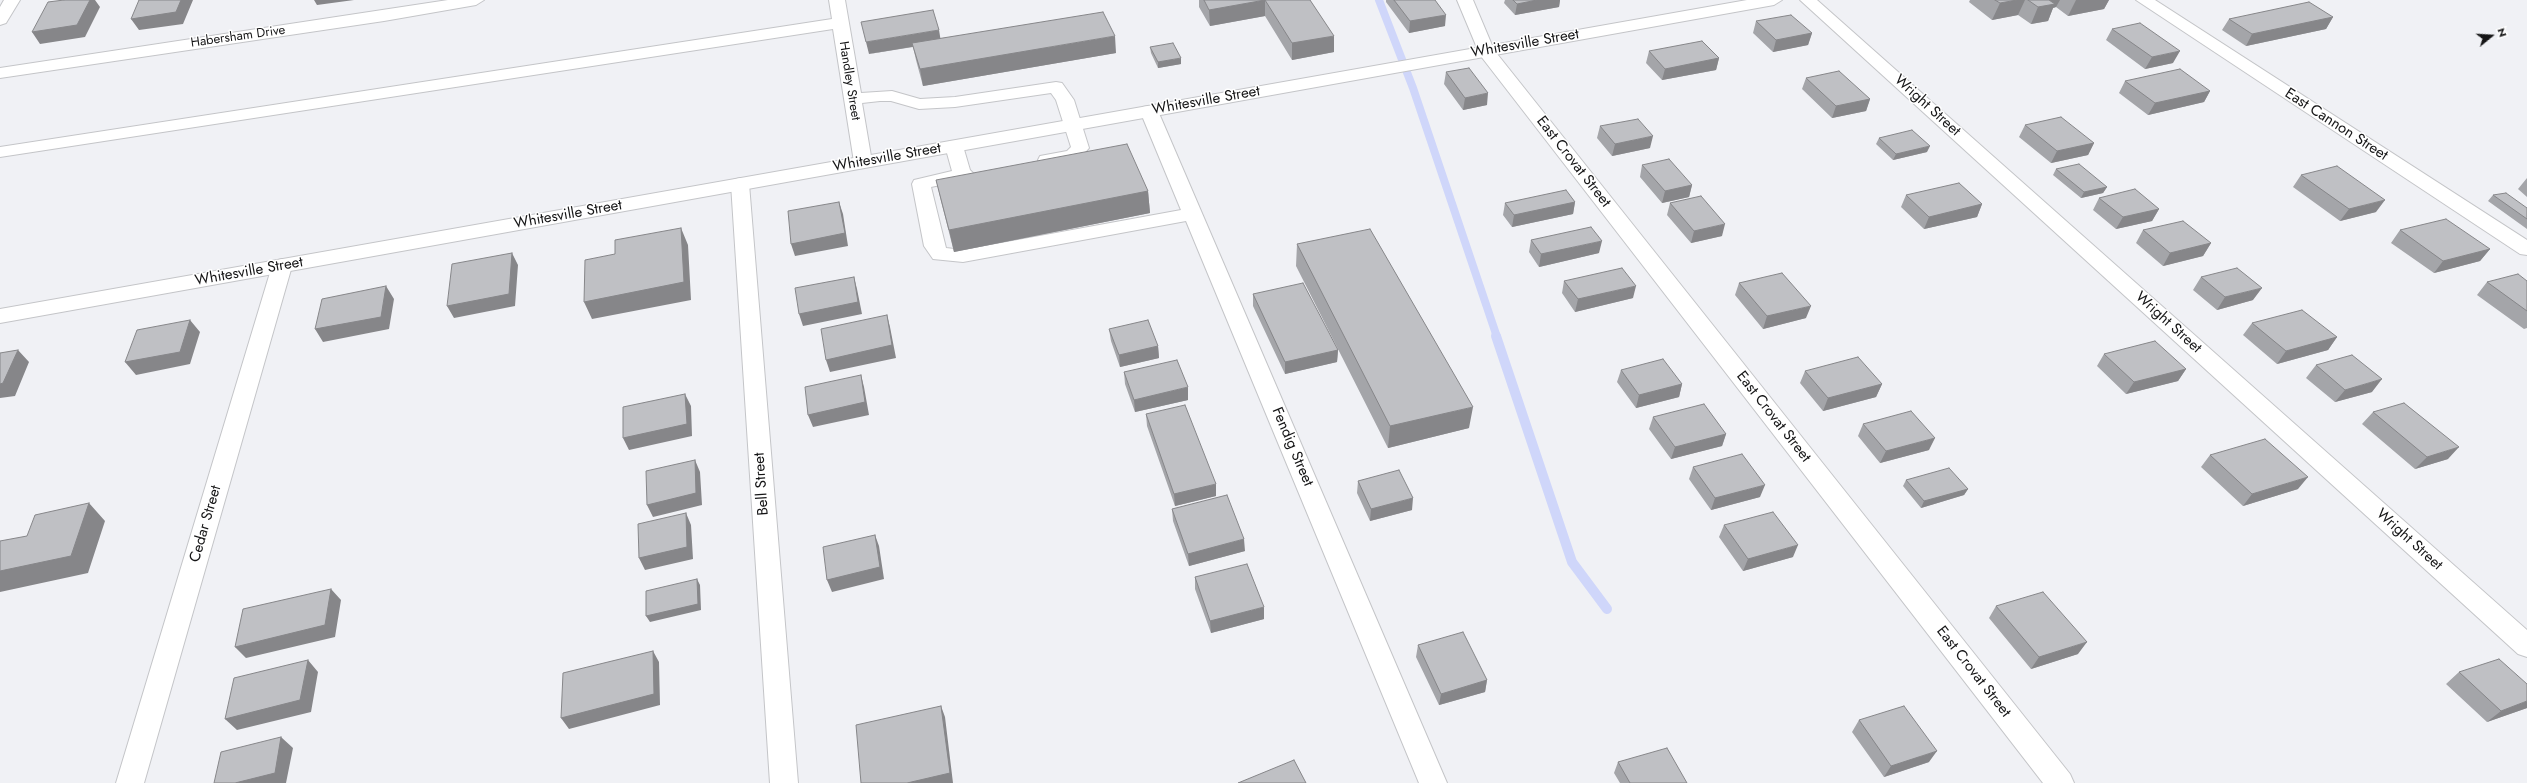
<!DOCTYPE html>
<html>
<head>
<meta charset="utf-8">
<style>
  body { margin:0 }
  #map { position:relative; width:2527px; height:783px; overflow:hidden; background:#f0f1f5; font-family:Jost,sans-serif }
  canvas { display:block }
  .north { position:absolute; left:2471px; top:16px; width:40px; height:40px; -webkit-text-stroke:3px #fff; paint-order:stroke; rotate:72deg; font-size:11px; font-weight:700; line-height:16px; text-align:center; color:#151516 }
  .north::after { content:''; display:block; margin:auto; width:14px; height:18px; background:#151516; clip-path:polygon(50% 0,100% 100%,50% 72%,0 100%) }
</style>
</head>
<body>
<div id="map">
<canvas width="2527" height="783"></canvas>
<div class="north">N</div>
</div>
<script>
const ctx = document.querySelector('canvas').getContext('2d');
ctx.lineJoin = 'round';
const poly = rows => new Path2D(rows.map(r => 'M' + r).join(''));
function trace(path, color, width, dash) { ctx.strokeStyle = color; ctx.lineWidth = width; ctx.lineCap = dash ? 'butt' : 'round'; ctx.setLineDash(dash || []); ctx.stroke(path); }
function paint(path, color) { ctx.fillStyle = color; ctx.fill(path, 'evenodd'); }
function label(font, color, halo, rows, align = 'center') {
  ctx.font = font + ' Jost,sans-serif'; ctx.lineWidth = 3; ctx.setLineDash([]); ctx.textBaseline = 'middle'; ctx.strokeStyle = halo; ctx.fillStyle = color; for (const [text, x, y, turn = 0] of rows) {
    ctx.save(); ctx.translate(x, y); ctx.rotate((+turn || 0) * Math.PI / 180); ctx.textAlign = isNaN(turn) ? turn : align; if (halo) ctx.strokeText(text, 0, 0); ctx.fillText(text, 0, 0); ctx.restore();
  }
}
const streamFar1 = poly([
  [1379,0,1413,88,1497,337]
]);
const stream = poly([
  [1496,336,1572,562,1607,609]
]);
const minor = poly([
  [4,0,20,0,6,23,0,25,0,7,4,0],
  [448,0,484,0,476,5,384,21,0,78,0,68,448,0],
  [829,0,845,0,861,93,892,91,920,99,955,97,1056,82,1062,83,1074,100,1089,148,1079,159,1073,161,1047,166,1040,164,1038,160,1040,156,1067,151,1071,147,1056,100,1051,93,955,107,919,109,891,101,880,101,862,103,872,162,870,166,856,166,854,162,833,29,0,157,0,147,832,19,829,0],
  [1457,0,1473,0,1494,50,2070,774,2074,783,2043,783,1480,55,1457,0],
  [1800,0,1817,0,2527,630,2527,657,2518,654,1800,0],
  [2136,0,2155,0,2527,240,2527,255,2520,254,2136,0],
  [1149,106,1155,107,1158,111,1447,783,1419,783,1186,221,963,262,933,259,924,246,912,184,914,180,952,171,945,146,948,142,954,141,960,142,963,146,970,170,974,174,969,179,931,187,946,248,963,250,1181,210,1140,111,1143,107,1149,106],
  [740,178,747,180,749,184,798,783,770,783,731,184,733,180,740,178],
  [282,259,289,261,292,266,144,783,116,783,272,266,275,261,282,259]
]);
const major = poly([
  [1747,0,1782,0,1774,5,0,323,0,309,1747,0]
]);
const wall = poly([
  [1199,0,1310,0,1334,52,1292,60,1265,16,1210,26,1199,7],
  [1386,0,1435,0,1445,26,1409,33,1386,2],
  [1505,0,1560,0,1559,7,1515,15,1504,3],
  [1970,0,2109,0,2104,9,2068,16,2056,7,2053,8,2048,21,2031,24,2018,15,1992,20,1969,2],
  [2333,17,2326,29,2246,46,2222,30,2229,19],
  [1756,21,1812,33,1808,45,1773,52,1753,33],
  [2112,29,2173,63,2145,69,2106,40],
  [940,39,1116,53,923,86,916,60,913,47,869,54],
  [1150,47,1181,64,1158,68,1151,53],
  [1649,51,1719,58,1716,70,1662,80,1646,63],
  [1446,72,1487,105,1463,110,1444,84],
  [1806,78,1870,99,1866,111,1832,118,1802,89],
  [2125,81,2210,91,2204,102,2148,115,2119,93],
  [2025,125,2094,143,2088,155,2051,163,2019,137],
  [1600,126,1650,148,1612,156,1597,138],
  [1879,138,1927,152,1893,160,1876,144],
  [1642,165,1692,185,1689,197,1662,203,1640,177],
  [2056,169,2107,187,2103,193,2081,198,2053,175],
  [2301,175,2376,212,2340,221,2293,187],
  [2527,178,2527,197,2518,189],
  [936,180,1148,191,1150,213,954,252,941,201],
  [1906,195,1982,204,1977,217,1924,229,1901,207],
  [2493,195,2527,208,2527,229,2488,201],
  [2099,198,2159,209,2152,221,2116,229,2093,210],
  [1575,202,1573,214,1512,227,1503,215,1505,203],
  [1670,203,1722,236,1691,243,1667,215],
  [2143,230,2211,243,2203,256,2163,266,2136,243],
  [2400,230,2490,249,2480,261,2434,273,2391,243],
  [1531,240,1599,253,1539,267,1529,252],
  [1297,244,1469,428,1388,448,1296,266],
  [2201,277,2253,300,2217,310,2193,290],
  [1564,281,1633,298,1575,312,1562,293],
  [2527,281,2527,328,2524,329,2477,295,2487,282],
  [1739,283,1806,318,1763,329,1735,295],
  [1253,294,1338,350,1337,362,1285,374,1253,306],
  [2252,323,2337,337,2328,350,2277,364,2243,335],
  [1109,329,1158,346,1159,358,1120,367,1111,341],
  [2104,354,2186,369,2178,381,2126,394,2097,366],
  [2316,365,2372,392,2335,402,2306,378],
  [1621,370,1682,384,1679,397,1636,408,1617,382],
  [1805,371,1882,384,1876,397,1823,411,1800,383],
  [1124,372,1188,400,1135,412,1125,384],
  [2373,412,2448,459,2415,469,2362,424],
  [1146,414,1216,496,1175,506,1147,426],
  [1653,417,1726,434,1722,446,1671,459,1649,429],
  [1863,424,1929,450,1880,463,1858,436],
  [2210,455,2298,489,2243,506,2201,467],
  [1693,467,1760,497,1711,510,1689,479],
  [1906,480,1968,489,1964,495,1921,508,1903,486],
  [1358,481,1412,510,1370,521,1357,493],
  [1172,509,1245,551,1189,566,1173,521],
  [1724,525,1793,557,1743,571,1719,537],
  [1195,577,1264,619,1211,633,1195,589],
  [1996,606,2078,654,2031,669,1989,618],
  [1418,645,1487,680,1485,692,1439,705,1416,657],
  [2459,672,2527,708,2487,722,2446,684],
  [1859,720,1929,762,1884,777,1852,732],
  [1618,762,1687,783,1620,783,1614,773]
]);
const shadedWall = poly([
  [90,0,95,0,100,7,85,37,40,44,32,32],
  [181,0,193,0,183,24,139,30,131,19],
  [314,0,354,0,317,5],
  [1265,0,1265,16,1210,26,1209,10],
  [1537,0,1560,0,1559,7,1515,15,1517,4],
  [2017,0,2025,0,2018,15,1992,20,2000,3],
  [2040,0,2060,0,2056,7,2053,8,2048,21,2031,24,2038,7],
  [2076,0,2109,0,2104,9,2068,16],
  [1446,15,1445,26,1409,33,1410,21],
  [2333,17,2326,29,2246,46,2252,34],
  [939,30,941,42,869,54,866,42],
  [1812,33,1808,45,1773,52,1776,40],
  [1115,36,1116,53,923,86,920,69],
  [1334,36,1334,52,1292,60,1292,43],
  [2180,51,2173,63,2145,69,2152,57],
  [1181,58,1181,64,1158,68,1158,62],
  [1719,58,1716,70,1662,80,1665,69],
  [2210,91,2204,102,2148,115,2155,103],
  [1488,93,1487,105,1463,110,1465,98],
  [1870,99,1866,111,1832,118,1836,106],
  [1653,136,1650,148,1612,156,1615,144],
  [2094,143,2088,155,2051,163,2057,151],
  [1930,146,1927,152,1893,160,1896,154],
  [1692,185,1689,197,1662,203,1665,191],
  [2107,187,2103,193,2081,198,2084,192],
  [1148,191,1150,213,954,252,949,230],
  [2385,200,2376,212,2340,221,2349,209],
  [839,202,843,214,848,246,795,256,791,244],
  [1575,202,1573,214,1512,227,1514,215],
  [1982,204,1977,217,1924,229,1929,217],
  [2159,209,2152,221,2116,229,2123,217],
  [1725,224,1722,236,1691,243,1694,231],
  [681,228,688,245,691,300,592,319,584,302],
  [1602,241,1599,253,1539,267,1541,254],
  [2211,243,2203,256,2163,266,2170,253],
  [2490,249,2480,261,2434,273,2443,261],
  [512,253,518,265,515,306,454,318,447,306],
  [854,277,857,289,862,314,803,326,799,314],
  [386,286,394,299,389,329,323,342,315,329],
  [1636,286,1633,298,1575,312,1578,299],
  [2262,288,2253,300,2217,310,2225,297],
  [1811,306,1806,318,1763,329,1767,316],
  [887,315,890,327,896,358,830,372,826,360],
  [190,320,200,332,190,364,136,375,125,362],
  [2337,337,2328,350,2277,364,2286,351],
  [1158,346,1159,358,1120,367,1119,355],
  [18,350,29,362,15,396,0,398,0,384],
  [1338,350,1337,362,1285,374,1285,362],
  [2186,369,2178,381,2126,394,2134,382],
  [861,375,864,387,869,415,813,427,808,415],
  [2382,379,2372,392,2335,402,2345,390],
  [1682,384,1679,397,1636,408,1639,395],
  [1882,384,1876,397,1823,411,1828,398],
  [1188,387,1188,400,1135,412,1134,400],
  [685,394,691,406,692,436,629,450,623,438],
  [1473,407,1469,428,1388,448,1390,426],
  [1726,434,1722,446,1671,459,1675,447],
  [1935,438,1929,450,1880,463,1886,451],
  [2459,447,2448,459,2415,469,2427,457],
  [695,460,700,472,702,505,653,517,647,505],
  [2308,477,2298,489,2243,506,2252,494],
  [1216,484,1216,496,1175,506,1174,494],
  [1765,485,1760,497,1711,510,1715,498],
  [1968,489,1964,495,1921,508,1924,501],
  [1413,498,1412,510,1370,521,1371,509],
  [89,503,105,521,88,573,0,592,0,571],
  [686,513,691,525,693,559,645,570,639,558],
  [875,535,879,546,884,579,832,592,827,580],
  [1244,539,1245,551,1189,566,1188,554],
  [1798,545,1793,557,1743,571,1748,559],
  [697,579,700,585,701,610,650,622,646,616],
  [331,589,341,600,335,637,246,658,235,647],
  [1264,607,1264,619,1211,633,1210,621],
  [2087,642,2078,654,2031,669,2039,657],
  [653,651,659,662,660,705,569,729,561,718],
  [308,660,318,672,311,712,237,730,225,719],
  [1487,680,1485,692,1439,705,1441,694],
  [2527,701,2527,708,2487,722,2501,711],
  [941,706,945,717,953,783,907,783],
  [281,737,293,748,286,783,235,783],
  [1937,751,1929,762,1884,777,1891,766]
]);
const building = poly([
  [64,0,90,0,77,25,32,32,48,2,64,0],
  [139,0,181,0,176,12,131,19,139,0],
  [1204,0,1310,0,1334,36,1292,43,1265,0,1209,10,1204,0],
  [1394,0,1435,0,1446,15,1410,21,1394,0],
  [1513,0,1537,0,1517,4,1513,0],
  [1995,0,2017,0,2000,3,1995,0],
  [2028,0,2049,0,2055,4,2038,7,2028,0],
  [2309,2,2333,17,2252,34,2229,19,2309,2],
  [933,10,939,30,866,42,861,22,933,10],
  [1103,12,1115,36,920,69,912,43,1103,12],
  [1791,15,1812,33,1776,40,1756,21,1791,15],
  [2140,23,2180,51,2152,57,2112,29,2140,23],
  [1702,41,1719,58,1665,69,1649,51,1702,41],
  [1173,43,1181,58,1158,62,1150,47,1173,43],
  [1469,68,1488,93,1465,98,1446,72,1469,68],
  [2180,69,2210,91,2155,103,2125,81,2180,69],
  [1839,71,1870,99,1836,106,1806,78,1839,71],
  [2061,117,2094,143,2057,151,2025,125,2061,117],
  [1638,119,1653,136,1615,144,1600,126,1638,119],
  [1912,130,1930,146,1896,154,1879,138,1912,130],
  [1127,144,1148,191,949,230,936,180,1127,144],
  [1669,159,1692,185,1665,191,1642,165,1669,159],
  [2079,164,2107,187,2084,192,2056,169,2079,164],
  [2337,166,2385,200,2349,209,2301,175,2337,166],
  [1959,183,1982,204,1929,217,1906,195,1959,183],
  [2135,189,2159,209,2123,217,2099,198,2135,189],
  [1566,190,1575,202,1514,215,1505,203,1566,190],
  [2506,193,2527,208,2527,219,2493,195,2506,193],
  [1701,196,1725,224,1694,231,1670,203,1701,196],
  [839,202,845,233,791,244,788,211,839,202],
  [2446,219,2490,249,2443,261,2400,230,2446,219],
  [2183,221,2211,243,2170,253,2143,230,2183,221],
  [1591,227,1602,241,1541,254,1531,240,1591,227],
  [681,228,684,282,584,302,585,260,615,254,615,240,681,228],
  [1370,229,1473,407,1390,426,1297,244,1370,229],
  [512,253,509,294,447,306,452,264,512,253],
  [1622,268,1636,286,1578,299,1564,281,1622,268],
  [2237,268,2262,288,2225,297,2201,277,2237,268],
  [1782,273,1811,306,1767,316,1739,283,1782,273],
  [2518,274,2527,281,2527,311,2487,282,2518,274],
  [854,277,858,302,799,314,795,288,854,277],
  [1303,283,1338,350,1285,362,1253,294,1303,283],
  [386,286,381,317,315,329,322,299,386,286],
  [2302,310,2337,337,2286,351,2252,323,2302,310],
  [887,315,892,345,826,360,821,329,887,315],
  [190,320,180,352,125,362,137,330,190,320],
  [1148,320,1158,346,1119,355,1109,329,1148,320],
  [2155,341,2186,369,2134,382,2104,354,2155,341],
  [18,350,3,383,0,384,0,353,18,350],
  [2352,355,2382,379,2345,390,2316,365,2352,355],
  [1858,357,1882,384,1828,398,1805,371,1858,357],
  [1663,359,1682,384,1639,395,1621,370,1663,359],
  [1177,360,1188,387,1134,400,1124,372,1177,360],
  [861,375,865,402,808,415,805,387,861,375],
  [685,394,687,424,623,438,623,407,685,394],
  [2404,403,2459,447,2427,457,2373,412,2404,403],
  [1704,404,1726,434,1675,447,1653,417,1704,404],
  [1185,405,1216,484,1174,494,1146,414,1185,405],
  [1911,411,1935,438,1886,451,1863,424,1911,411],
  [2265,439,2308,477,2252,494,2210,455,2265,439],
  [1742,454,1765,485,1715,498,1693,467,1742,454],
  [695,460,696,493,647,505,646,471,695,460],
  [1949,468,1968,489,1924,501,1906,480,1949,468],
  [1399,470,1413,498,1371,509,1358,481,1399,470],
  [1227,495,1244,539,1188,554,1172,509,1227,495],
  [89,503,71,556,0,571,0,541,27,536,35,515,89,503],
  [1773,512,1798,545,1748,559,1724,525,1773,512],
  [686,513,687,547,639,558,638,524,686,513],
  [875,535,880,567,827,580,823,547,875,535],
  [1247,564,1264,607,1210,621,1195,577,1247,564],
  [697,579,698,604,646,616,646,591,697,579],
  [331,589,325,625,235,647,243,609,331,589],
  [2043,592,2087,642,2039,657,1996,606,2043,592],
  [1463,632,1487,680,1441,694,1418,645,1463,632],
  [653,651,654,694,561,718,563,673,653,651],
  [2499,659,2527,684,2527,701,2501,711,2459,672,2499,659],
  [308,660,300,700,225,719,234,678,308,660],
  [941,706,950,773,907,783,861,783,856,725,941,706],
  [1904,706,1937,751,1891,766,1859,720,1904,706],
  [281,737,275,773,235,783,214,783,221,752,281,737],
  [1667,748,1687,783,1630,783,1618,762,1667,748],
  [1294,760,1306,783,1238,783,1294,760]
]);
const farStreetnames = [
  ["Habersham Drive",238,37,-8],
  ["Handley Street",849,81,81]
];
const streetNames = [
  ["Whitesville Street",1525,44,-10],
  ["Whitesville Street",1206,101,-10],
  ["Wright Street",1927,106,42],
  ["East Cannon Street",2336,125,33],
  ["Whitesville Street",887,158,-10],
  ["East Crovat Street",1573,162,52],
  ["Whitesville Street",568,215,-10],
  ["Whitesville Street",249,272,-10],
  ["Wright Street",2168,323,42],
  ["East Crovat Street",1773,417,52],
  ["Fendig Street",1292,447,67],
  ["Bell Street",762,484,-94],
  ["Cedar Street",206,524,-74],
  ["Wright Street",2409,540,42],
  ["East Crovat Street",1973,672,52]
];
trace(streamFar1, '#cfd6fa', 8);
trace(stream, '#cfd6fa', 10);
trace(minor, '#c4c5c8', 2);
trace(major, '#c4c5c8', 2);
paint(minor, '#fff');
paint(major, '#fff');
paint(wall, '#a4a5a9');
paint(shadedWall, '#868689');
paint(building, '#bfc0c4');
trace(building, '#868689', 1);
label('13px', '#151516', '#fff', farStreetnames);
label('15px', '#151516', '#fff', streetNames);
</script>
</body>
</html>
